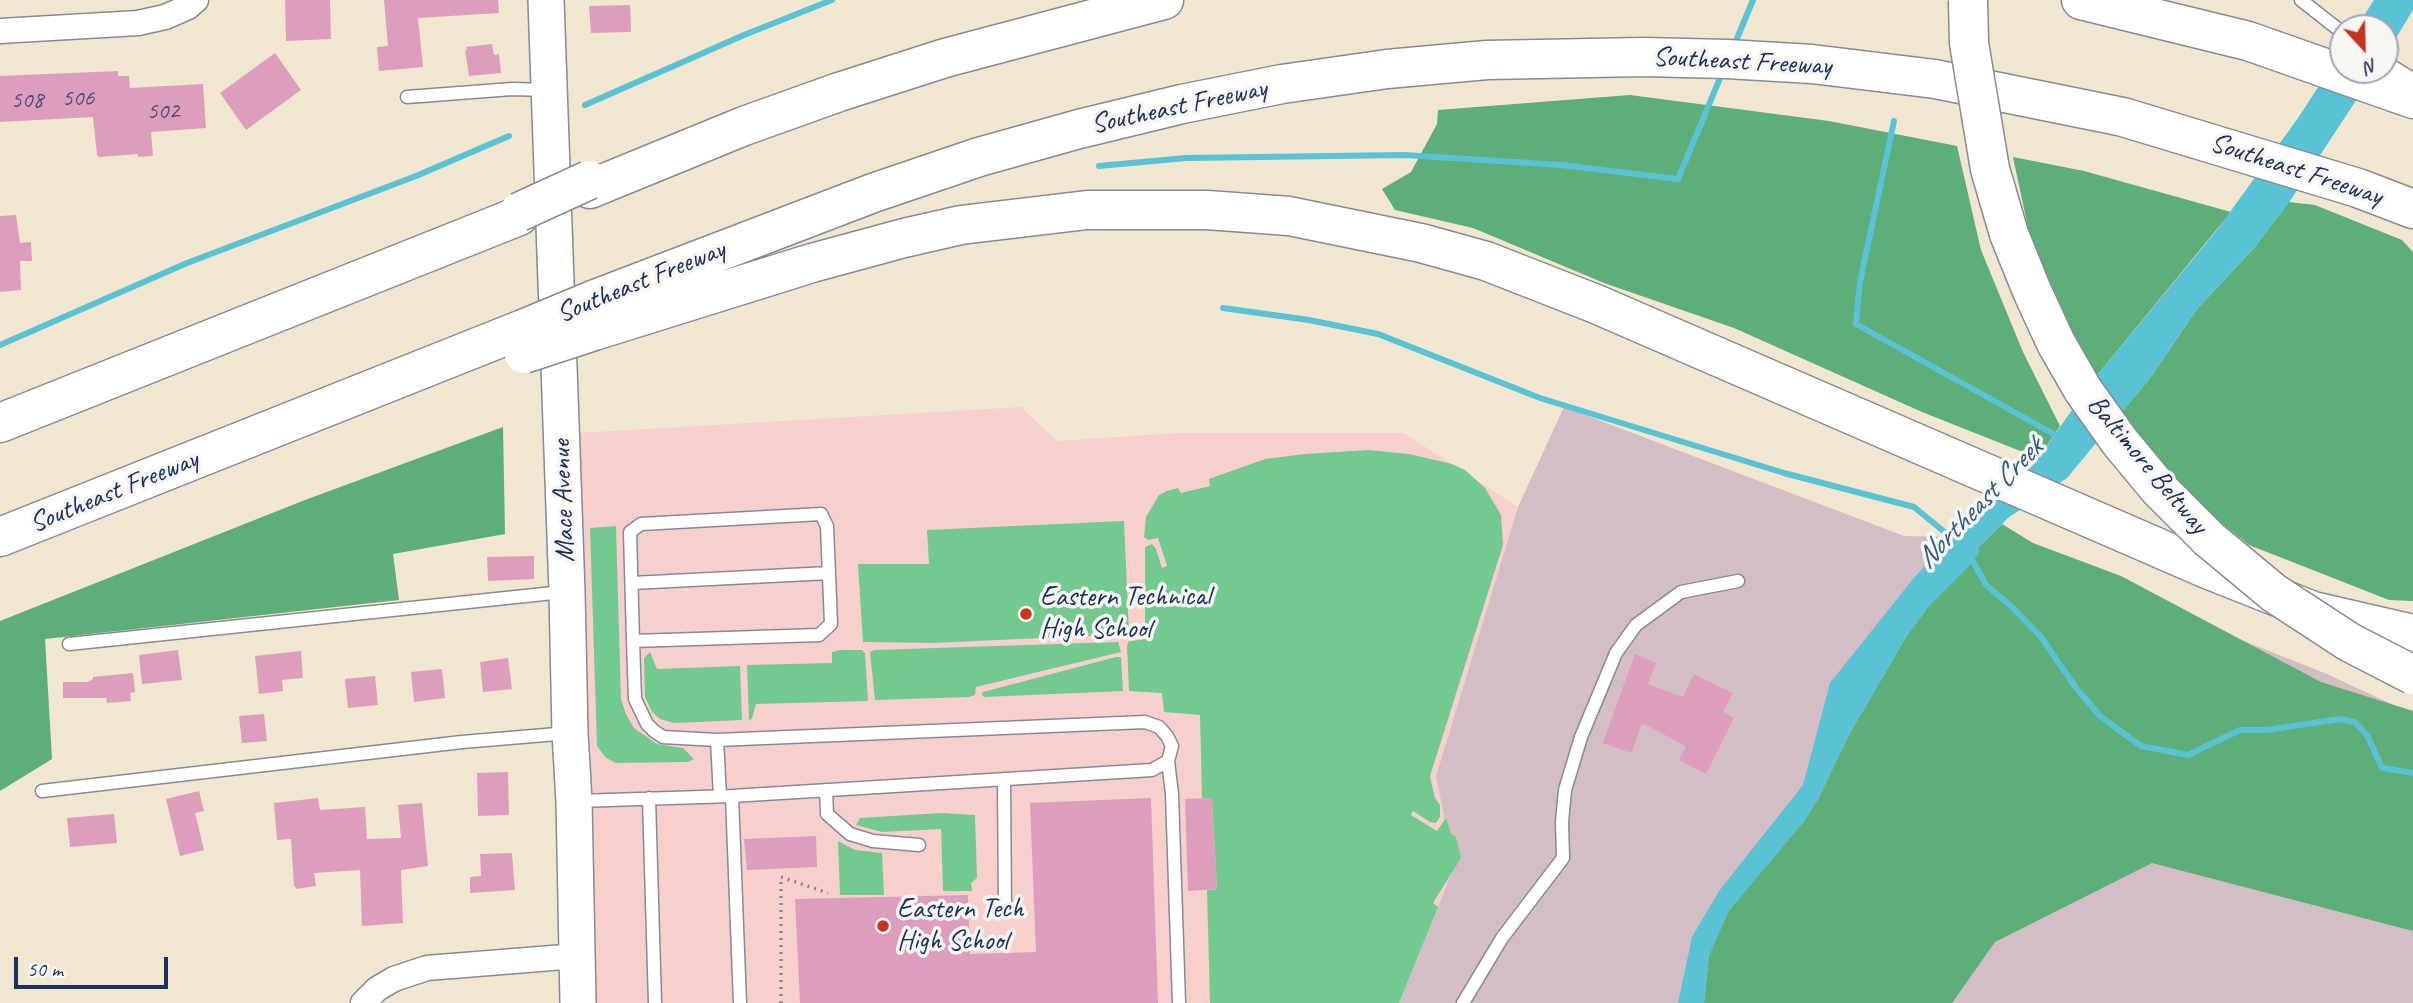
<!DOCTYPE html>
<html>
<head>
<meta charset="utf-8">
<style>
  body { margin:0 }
  #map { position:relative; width:2413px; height:1003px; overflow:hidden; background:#f1e6cf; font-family:Caveat,sans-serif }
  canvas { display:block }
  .north { position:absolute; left:2329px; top:14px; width:70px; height:70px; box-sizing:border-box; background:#f6f6f2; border:2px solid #9ea6b7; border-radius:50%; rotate:158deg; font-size:19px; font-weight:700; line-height:28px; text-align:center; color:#1b2f5e }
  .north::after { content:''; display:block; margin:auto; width:24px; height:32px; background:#c8321e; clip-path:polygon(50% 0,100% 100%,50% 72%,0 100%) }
  .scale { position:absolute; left:14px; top:957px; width:154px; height:32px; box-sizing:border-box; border:4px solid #1b2f5e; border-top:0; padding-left:9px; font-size:21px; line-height:24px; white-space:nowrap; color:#1b2f5e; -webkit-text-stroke:5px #f6f6f2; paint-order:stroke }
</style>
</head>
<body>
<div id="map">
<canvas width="2413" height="1003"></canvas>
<div class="north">N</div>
<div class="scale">50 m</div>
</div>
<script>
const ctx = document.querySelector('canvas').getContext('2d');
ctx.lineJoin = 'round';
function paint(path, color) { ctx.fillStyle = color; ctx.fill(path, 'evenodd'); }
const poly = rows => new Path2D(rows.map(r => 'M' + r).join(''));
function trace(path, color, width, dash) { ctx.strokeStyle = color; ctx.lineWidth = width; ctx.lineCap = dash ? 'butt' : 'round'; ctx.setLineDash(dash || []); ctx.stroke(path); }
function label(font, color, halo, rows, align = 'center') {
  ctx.font = font + ' Caveat,sans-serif'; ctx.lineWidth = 7; ctx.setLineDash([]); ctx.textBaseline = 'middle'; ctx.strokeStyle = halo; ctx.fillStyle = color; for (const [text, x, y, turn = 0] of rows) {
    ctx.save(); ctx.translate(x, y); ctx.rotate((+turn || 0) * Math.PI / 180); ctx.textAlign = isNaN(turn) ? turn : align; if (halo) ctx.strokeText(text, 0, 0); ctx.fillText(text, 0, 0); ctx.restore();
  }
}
const built = poly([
  [1021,407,1057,441,1177,433,1404,433,1518,507,1436,776,1454,867,1399,1003,578,1003,561,434]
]);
const industrial = poly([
  [1564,407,1904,536,1959,537,2224,633,2327,674,2413,714,2413,1003,1399,1003,1454,867,1436,776,1518,507]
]);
const green = poly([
  [1369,450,1409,454,1452,464,1465,470,1485,488,1501,515,1503,545,1430,776,1435,798,1440,805,1440,817,1436,823,1430,822,1413,811,1411,815,1437,831,1446,818,1451,834,1456,837,1461,858,1433,903,1438,907,1399,1003,1210,1003,1207,890,1217,889,1212,799,1202,798,1200,715,1164,712,1162,693,1129,691,1127,646,1129,641,1140,640,1145,628,1145,547,1152,544,1156,549,1162,568,1167,566,1158,538,1148,540,1144,537,1146,517,1159,495,1167,491,1178,488,1181,493,1210,486,1209,479,1265,459,1305,454],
  [1124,521,1129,634,933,643,863,642,858,564,929,564,927,530],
  [616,526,621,699,626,714,634,728,657,744,683,748,694,759,688,762,616,763,606,758,597,746,590,528],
  [1118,642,1121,652,976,687,975,695,969,697,875,700,870,652,874,650],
  [840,650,862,650,865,653,868,701,756,704,752,718,749,721,747,665,832,663,832,652],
  [650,652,657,669,740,666,742,720,674,723,660,719,652,712,645,697,644,658],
  [1116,657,1121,657,1123,691,984,697,982,695,983,692],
  [942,813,975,815,977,878,971,883,972,891,943,891,941,829,882,832,856,825,860,818],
  [838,841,855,850,882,853,884,895,840,895]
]);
const forest = poly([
  [1630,95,1829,121,1957,146,1981,250,2023,352,2060,426,2038,458,1922,412,1734,328,1604,283,1473,228,1395,210,1382,189,1411,172,1437,124,1438,110],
  [2013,157,2084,171,2231,212,2094,379,2030,237],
  [2289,202,2315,205,2402,240,2413,252,2413,601,2389,600,2249,545,2169,481,2120,414,2150,378,2197,309,2254,248],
  [503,427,505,534,393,554,399,600,45,639,52,759,0,791,0,621,305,500],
  [2002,524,2033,543,2121,576,2321,682,2413,711,2413,931,2152,863,1995,942,1952,1003,1704,1003,1709,955,1729,910,1804,821,1818,799,1850,733,1906,637,1928,607,1978,554,1979,547]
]);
const water = poly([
  [2374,0,2413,0,2413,10,2385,56,2385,28,2356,28],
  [2343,49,2343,70,2376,70,2288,204,2254,248,2197,309,2150,378,2067,478,2008,518,1979,547,1978,554,1968,567,1928,607,1906,637,1850,733,1818,799,1804,821,1729,911,1709,955,1704,1003,1678,1003,1692,937,1719,891,1803,785,1830,683,1913,579,1966,522,2033,465,2094,379,2217,230,2298,118]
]);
const stream = poly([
  [1733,48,1753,0],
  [585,105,744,35,832,0],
  [1894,121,1860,282,1856,324,2059,437],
  [1099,166,1186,158,1405,155,1561,165,1678,179,1723,71],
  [1223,308,1309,320,1378,334,1540,398,1784,473,1914,507,1958,543],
  [0,345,187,263,416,176,509,136],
  [1970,556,1986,585,2013,608,2041,637,2076,688,2100,716,2141,746,2188,755,2240,730,2267,730,2339,719,2355,722,2367,735,2382,768,2413,773]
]);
const building = poly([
  [285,0,330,0,331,39,286,41],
  [384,0,498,0,499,13,418,18,423,67,379,71,377,47,388,46],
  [630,5,631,32,591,33,589,6],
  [492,44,494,55,499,54,501,73,469,76,465,50,467,50,466,47],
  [275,53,301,90,246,130,220,93],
  [118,71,118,76,129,76,130,88,203,84,206,128,151,132,153,156,138,157,138,154,99,157,97,155,93,117,0,122,0,76],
  [16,215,20,243,31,242,32,261,20,261,21,290,0,292,0,216],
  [534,556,534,579,488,581,487,557],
  [178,650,182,680,142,684,139,655],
  [301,651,303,678,282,680,283,691,259,694,255,656],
  [1635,654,1656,663,1648,684,1683,697,1694,674,1733,693,1723,712,1734,718,1706,774,1679,760,1686,746,1644,724,1641,726,1631,753,1603,743],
  [508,658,512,689,483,692,480,662],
  [442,669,445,698,414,702,411,672],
  [133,673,135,692,130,693,131,701,107,703,106,698,63,698,63,682,88,682,93,679,93,677],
  [375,676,378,705,348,708,345,679],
  [264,714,267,741,242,743,239,716],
  [508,772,509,815,478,816,477,773],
  [199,791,204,811,195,813,204,850,180,856,166,799],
  [318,798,320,810,365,807,367,839,401,838,398,805,422,803,428,866,401,870,403,923,362,926,360,870,314,873,316,886,297,889,294,886,291,839,277,840,274,803],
  [1151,798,1158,1003,800,1003,795,899,968,895,970,954,1036,952,1030,803],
  [1212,798,1217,889,1188,891,1185,799],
  [114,814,117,843,70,847,67,818],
  [816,836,817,867,747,870,744,839],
  [512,853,515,890,470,893,470,877,481,876,480,854]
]);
const path = poly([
  [781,1003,781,877,828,893]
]);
const lane = poly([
  [2301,0,2343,33],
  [2385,62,2413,79],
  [407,97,512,89,548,90],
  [632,583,829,573],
  [69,644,563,592],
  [717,740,720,796],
  [1168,761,1172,794,1179,1003],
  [1004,779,1005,912],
  [826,790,827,814,850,834,873,841,919,845],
  [42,791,462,742,569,733],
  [732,796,740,1003],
  [649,798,655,1003],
  [578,801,732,796,1152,770,1168,761,1172,746,1167,736,1159,727,1145,722,717,740,663,737,654,731,647,724,635,699,633,641,630,532,641,524,821,514,827,526,831,624,819,635,633,641],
  [1463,1003,1502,938,1563,858,1562,822,1565,790,1581,737,1616,653,1636,625,1681,592,1738,581]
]);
const street = poly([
  [0,31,138,23,165,17,188,7,196,0],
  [363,1003,377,989,394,979,427,968,577,956]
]);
const secondary = poly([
  [546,0,567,592,570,733,574,801,578,1003]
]);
const highway = poly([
  [2081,0,2248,41,2413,99],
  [590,189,744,126,839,92,945,58,1164,0],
  [593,300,873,193,979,157,1079,129,1182,104,1282,84,1387,69,1487,60,1643,57,1727,59,1812,64,1935,79,2123,117,2358,188,2413,209],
  [594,331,812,263,904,238,961,225,1087,210,1207,210,1289,216,1421,243,1486,261,1596,304,2207,569,2313,611,2413,634],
  [0,423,519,216],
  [0,537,523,329]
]);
const highwayBridge = poly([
  [1968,0,1969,43,1990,169,2009,234,2032,291,2056,343,2083,390,2120,442,2159,489,2209,539,2274,593,2349,642,2413,675],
  [519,212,589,180],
  [523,329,593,300],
  [524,354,594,331]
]);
const markers = [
  [1026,614,7,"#c8321e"],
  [883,926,7,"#c8321e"]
];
const numberNames = [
  ["506",78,99],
  ["508",27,101],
  ["502",163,112]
];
const streetNames = [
  ["Southeast Freeway",1742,62,3],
  ["Southeast Freeway",1179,107,-12],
  ["Southeast Freeway",2296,170,18],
  ["Southeast Freeway",641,282,-22],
  ["Baltimore Beltway",2147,465,50],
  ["Southeast Freeway",114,492,-22],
  ["Mace Avenue",564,501,-92]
];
const poiNames = [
  ["Eastern Technical",1040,598],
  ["High School",1040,630],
  ["Eastern Tech",897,910],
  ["High School",897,942]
];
const waterNames = [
  ["Northeast Creek",1980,504,-46]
];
paint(built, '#f7d0ce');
paint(industrial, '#d2bec4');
paint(green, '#73ca8f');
paint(forest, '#5eae7a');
paint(water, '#59c2d5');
trace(stream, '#59c2d5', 6);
paint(building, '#dd9ebd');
trace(lane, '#868a96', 15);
trace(street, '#868a96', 27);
trace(secondary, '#868a96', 38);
trace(highway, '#868a96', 41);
trace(path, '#868a96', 3.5, [2, 5]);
trace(lane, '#fff', 12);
trace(street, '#fff', 24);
trace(secondary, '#fff', 35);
trace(highway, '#fff', 38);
trace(highwayBridge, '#868a96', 41, []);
trace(highwayBridge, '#fff', 38);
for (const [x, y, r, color] of markers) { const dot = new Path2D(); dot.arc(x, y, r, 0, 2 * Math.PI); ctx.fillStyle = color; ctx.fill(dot); trace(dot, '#f6f6f2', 2.5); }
label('24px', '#4c4b76', null, numberNames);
label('28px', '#1b2f5e', '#f6f6f2', streetNames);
label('28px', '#1b2f5e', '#f6f6f2', poiNames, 'left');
label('italic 30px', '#2e5b82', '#f6f6f2', waterNames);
</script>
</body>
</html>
